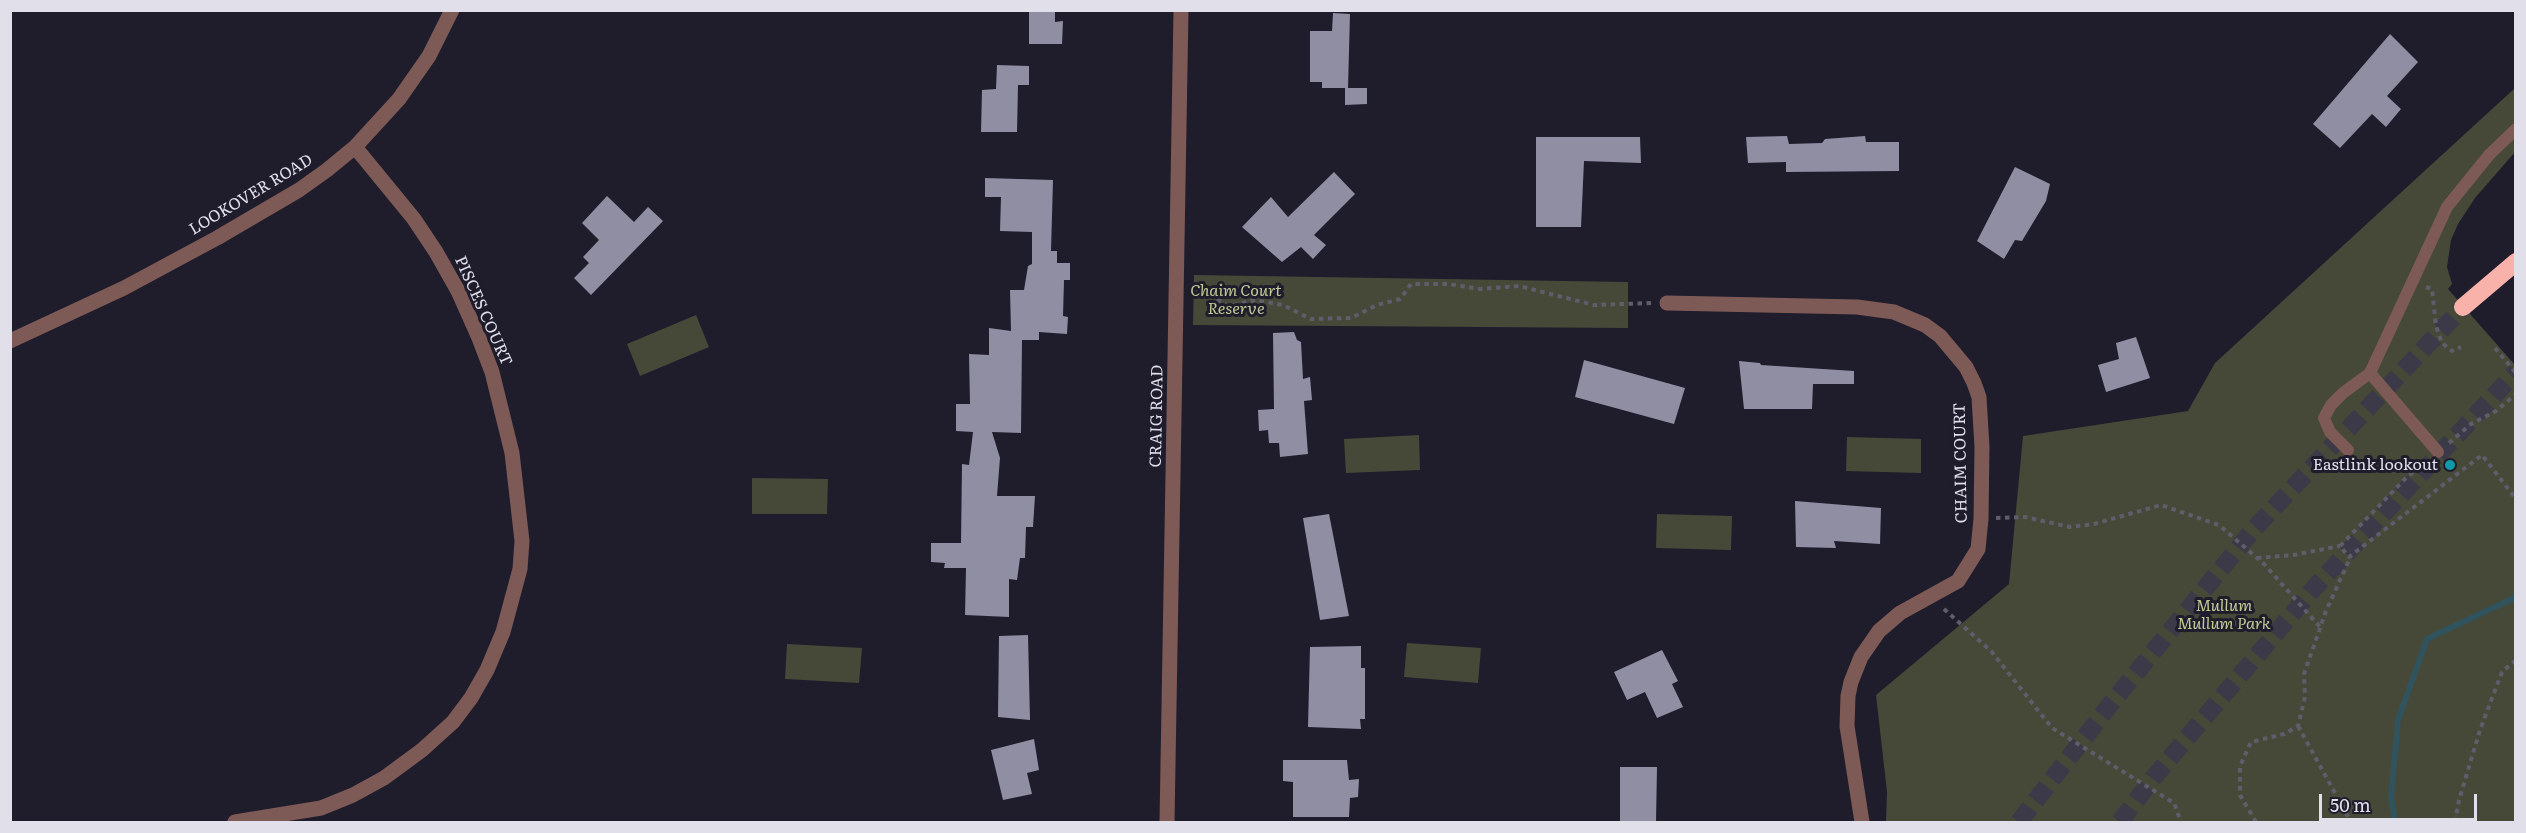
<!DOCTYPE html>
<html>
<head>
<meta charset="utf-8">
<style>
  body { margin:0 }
  #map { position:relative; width:2526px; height:833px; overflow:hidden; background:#1f1c2c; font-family:Literata,serif }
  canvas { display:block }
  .frame { position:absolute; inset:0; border:12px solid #e0dfea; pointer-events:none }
  .scale { position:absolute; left:2319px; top:794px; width:158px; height:27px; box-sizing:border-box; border:3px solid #e0dfea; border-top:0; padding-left:8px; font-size:18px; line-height:21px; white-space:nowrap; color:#e0dfea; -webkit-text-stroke:4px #1f1c2c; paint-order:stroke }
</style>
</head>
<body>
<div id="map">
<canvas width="2526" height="833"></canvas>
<div class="frame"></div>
<div class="scale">50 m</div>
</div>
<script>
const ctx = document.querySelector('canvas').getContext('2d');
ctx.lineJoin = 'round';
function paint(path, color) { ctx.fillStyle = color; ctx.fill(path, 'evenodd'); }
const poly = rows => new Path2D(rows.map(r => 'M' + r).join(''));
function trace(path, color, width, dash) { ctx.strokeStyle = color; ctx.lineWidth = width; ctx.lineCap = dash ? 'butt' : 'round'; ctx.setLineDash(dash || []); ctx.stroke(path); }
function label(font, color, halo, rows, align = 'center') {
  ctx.font = font + ' Literata,serif'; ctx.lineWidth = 6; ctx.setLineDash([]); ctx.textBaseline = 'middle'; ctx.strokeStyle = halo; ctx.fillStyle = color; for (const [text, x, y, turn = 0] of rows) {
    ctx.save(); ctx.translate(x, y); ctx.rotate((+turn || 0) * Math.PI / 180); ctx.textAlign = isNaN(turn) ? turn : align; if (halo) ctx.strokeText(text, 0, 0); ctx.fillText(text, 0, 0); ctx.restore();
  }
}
const green = poly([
  [2515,88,2515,152,2475,198,2458,224,2451,240,2447,267,2452,284,2448,289,2515,365,2515,822,1886,822,1887,792,1876,695,2009,584,2023,436,2188,411,2215,363],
  [1194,275,1628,282,1628,328,1193,325],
  [696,315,709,347,640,376,627,344],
  [1419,435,1420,470,1346,473,1344,439],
  [1847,437,1921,439,1921,473,1846,471],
  [752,478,828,479,827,514,752,514],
  [1657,514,1732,516,1731,550,1656,548],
  [1407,643,1481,648,1478,683,1404,677],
  [787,644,862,648,859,683,785,679]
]);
const stream = poly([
  [2395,822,2391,797,2398,720,2427,639,2516,597]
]);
const building = poly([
  [1029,10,1055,10,1055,22,1063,21,1062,44,1029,44],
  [1333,13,1350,14,1348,88,1367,88,1367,104,1345,105,1345,88,1322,88,1322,82,1310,82,1310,31,1332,31],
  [2390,34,2418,62,2387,96,2401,109,2386,127,2372,114,2340,148,2313,124],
  [997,65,1029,66,1029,85,1018,85,1017,132,981,132,982,90,996,89],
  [1787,136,1789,144,1822,143,1825,139,1865,136,1866,142,1899,142,1899,171,1786,172,1786,162,1748,163,1746,137],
  [1536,137,1640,137,1641,163,1584,161,1581,227,1536,227],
  [2015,167,2050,184,2046,201,2022,241,2015,240,2004,259,1977,241],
  [1334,172,1355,194,1314,235,1326,245,1313,259,1301,247,1282,262,1242,227,1271,197,1288,217],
  [985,178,1053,180,1051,251,1057,251,1057,263,1070,263,1070,280,1064,280,1063,316,1068,317,1067,334,1039,332,1039,340,1022,340,1021,433,992,432,1000,458,997,496,1035,496,1033,527,1026,527,1025,558,1020,558,1017,580,1009,579,1009,617,965,615,966,568,944,568,945,563,931,562,931,543,961,543,962,464,969,465,973,432,956,431,956,404,970,404,969,354,989,355,989,328,1011,331,1010,290,1024,290,1028,266,1032,264,1032,232,1000,231,1001,197,985,197],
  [607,196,634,222,648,207,663,221,591,295,574,278,589,263,583,257,599,240,582,223],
  [1294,332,1297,340,1301,342,1303,379,1310,377,1312,400,1304,401,1308,454,1280,457,1279,443,1269,443,1268,430,1259,431,1258,410,1274,409,1273,333],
  [2136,337,2150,378,2106,392,2098,365,2119,359,2116,343],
  [1584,360,1685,388,1674,424,1575,397],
  [1739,361,1760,363,1761,365,1854,371,1854,384,1813,384,1812,409,1744,409],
  [1795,501,1881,508,1880,544,1834,541,1836,548,1796,547],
  [1329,514,1349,616,1320,620,1303,518],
  [1028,635,1030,720,998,717,999,636],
  [1361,646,1361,668,1365,668,1365,719,1360,719,1361,729,1308,727,1310,647],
  [1662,650,1678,681,1672,684,1683,707,1657,718,1645,692,1627,700,1614,672],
  [1034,739,1039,770,1027,773,1032,794,1003,800,991,750],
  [1283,760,1347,760,1349,780,1359,779,1358,797,1350,798,1349,817,1293,817,1293,782,1283,781],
  [1620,767,1657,767,1656,822,1620,822]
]);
const motorwayTunnel = poly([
  [2019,822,2109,706,2252,531,2463,307],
  [2120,822,2154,777,2315,587,2516,372]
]);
const path = poly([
  [1193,287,1229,306,1255,300,1283,305,1311,319,1351,318,1377,305,1400,299,1411,284,1449,284,1480,289,1519,286,1594,305,1651,303],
  [2426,287,2432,289,2436,326,2442,343,2452,351,2461,347],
  [2495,348,2516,373],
  [2449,443,2471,424,2496,411,2516,394],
  [2427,461,2406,478,2340,546,2349,557,2482,455,2516,499],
  [1996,518,2025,517,2070,527,2094,524,2161,505,2219,525,2264,564,2320,627],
  [2257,558,2293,555,2340,546],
  [1944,609,1991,651,2052,728,2174,803,2181,822],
  [2298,726,2351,822],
  [2256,822,2240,795,2240,766,2251,742,2284,734,2298,726,2305,697,2304,674,2326,611,2351,556],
  [2455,822,2459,800,2480,730,2502,672,2516,660]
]);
const service = poly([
  [2348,450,2330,432,2324,418,2331,405,2343,393,2370,373],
  [2438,452,2370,373,2447,207,2489,155,2516,129]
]);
const minor = poly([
  [1667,303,1857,307,1894,312,1925,325,1940,336,1966,367,1974,383,1979,397,1982,447,1981,519,1978,549,1958,581,1900,613,1879,631,1861,657,1851,682,1848,696,1847,726,1862,822],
  [10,341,124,288,217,238,299,190,327,170,355,147,399,99,429,56,452,10],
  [235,822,321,808,353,795,384,778,422,750,453,722,471,698,487,670,503,632,520,569,522,541,512,453,492,372,479,338,458,291,436,252,414,219,355,147],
  [1167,822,1181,10]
]);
const motorway = poly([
  [2463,307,2516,262]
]);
const markers = [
  [2450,465,6,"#0f9aa8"]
];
const streetNames = [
  ["LOOKOVER ROAD",251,195,-31],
  ["PISCES COURT",483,311,66],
  ["CRAIG ROAD",1157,416,-89],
  ["CHAIM COURT",1961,463,-91]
];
const parkNames = [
  ["Chaim Court",1236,291],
  ["Reserve",1236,309],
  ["Mullum",2224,606],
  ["Mullum Park",2224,624]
];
const poiNames = [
  ["Eastlink lookout",2438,465]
];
paint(green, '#464937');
trace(stream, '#30535d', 6);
paint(building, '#908ea3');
trace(motorwayTunnel, '#3c3948', 18, [18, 9]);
trace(path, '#5f5d6b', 4, [4.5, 4.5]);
trace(service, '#7d5a56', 12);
trace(minor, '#7d5a56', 15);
trace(motorway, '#f8b2aa', 18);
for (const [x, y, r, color] of markers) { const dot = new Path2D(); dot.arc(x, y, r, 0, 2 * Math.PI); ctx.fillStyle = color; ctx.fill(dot); trace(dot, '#1f1c2c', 2); }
label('16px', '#e0dfea', '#1f1c2c', streetNames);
label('italic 16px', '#c1cb94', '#1f1c2c', parkNames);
label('16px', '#e0dfea', '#1f1c2c', poiNames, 'right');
</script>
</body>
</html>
